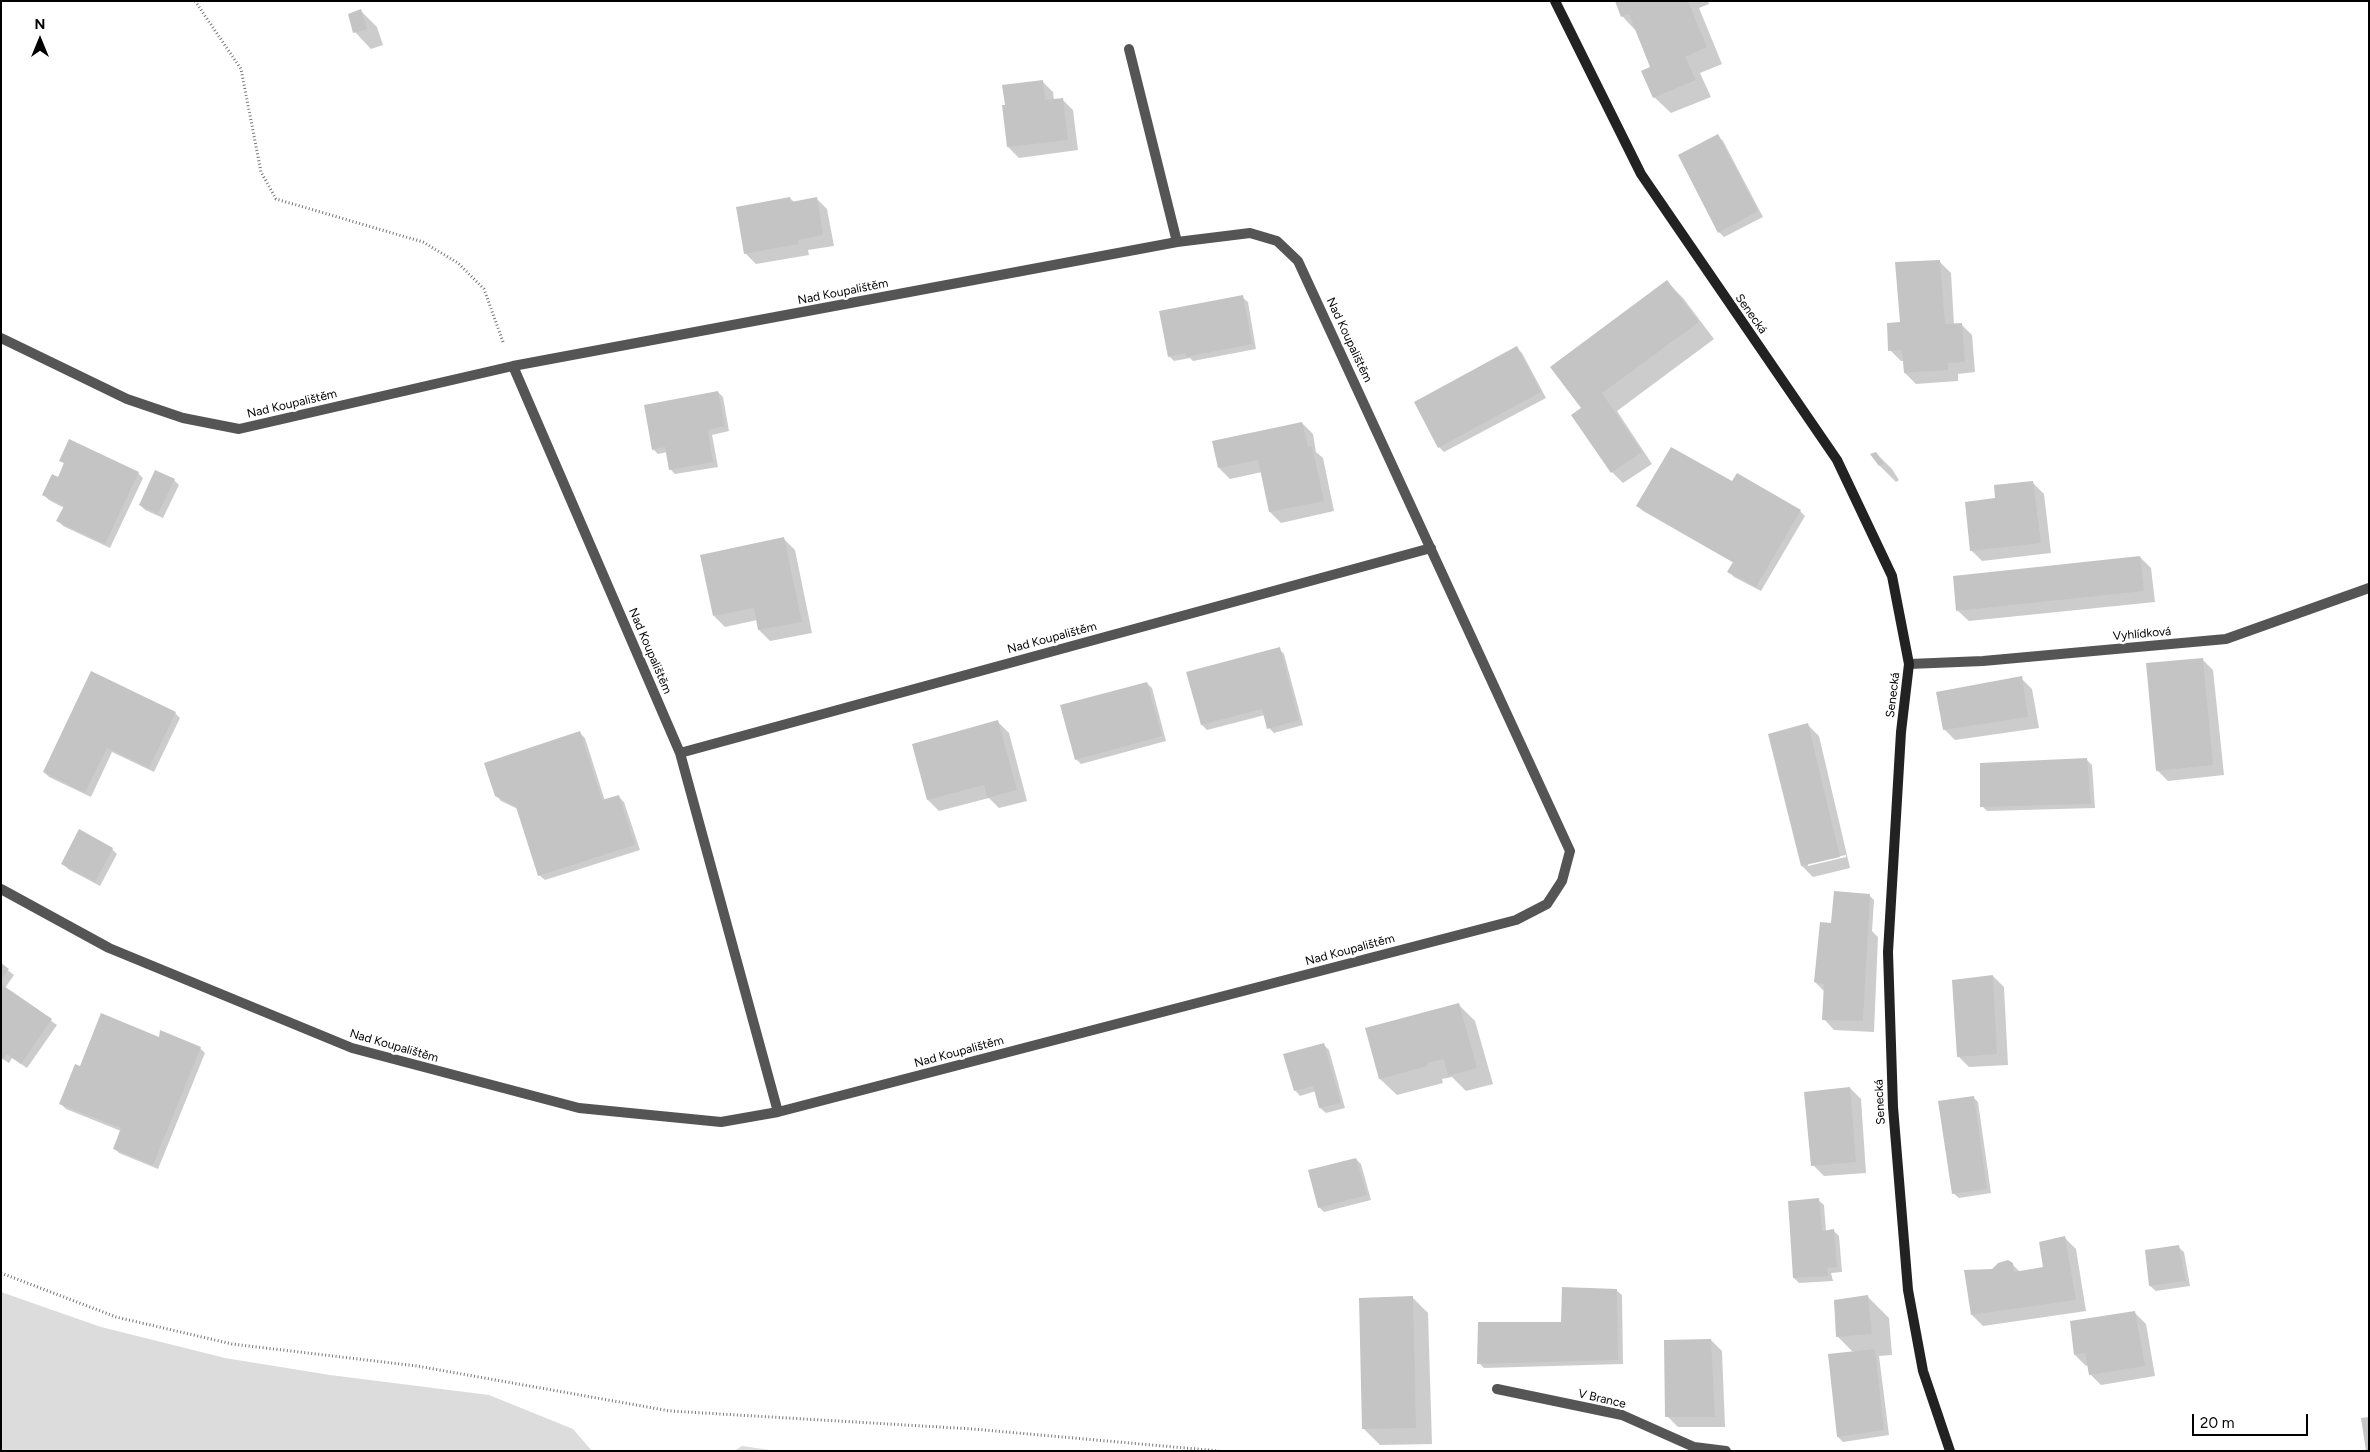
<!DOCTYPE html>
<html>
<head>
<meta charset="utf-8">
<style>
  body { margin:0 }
  #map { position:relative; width:2370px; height:1452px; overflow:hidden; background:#fff; font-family:Figtree,sans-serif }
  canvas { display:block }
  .frame { position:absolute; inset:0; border:2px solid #000; pointer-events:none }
  .north { position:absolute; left:15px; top:15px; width:50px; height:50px; -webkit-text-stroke:4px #fff; paint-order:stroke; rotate:0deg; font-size:14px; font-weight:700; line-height:20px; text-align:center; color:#000 }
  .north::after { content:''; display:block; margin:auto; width:18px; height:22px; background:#000; clip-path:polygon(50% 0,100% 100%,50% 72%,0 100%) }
  .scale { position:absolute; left:2192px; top:1414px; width:116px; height:22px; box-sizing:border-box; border:2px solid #000; border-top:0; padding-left:6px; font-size:15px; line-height:18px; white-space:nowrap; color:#000; -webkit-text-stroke:4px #fff; paint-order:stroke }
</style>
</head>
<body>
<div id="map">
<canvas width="2370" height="1452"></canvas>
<div class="frame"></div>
<div class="north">N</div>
<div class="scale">20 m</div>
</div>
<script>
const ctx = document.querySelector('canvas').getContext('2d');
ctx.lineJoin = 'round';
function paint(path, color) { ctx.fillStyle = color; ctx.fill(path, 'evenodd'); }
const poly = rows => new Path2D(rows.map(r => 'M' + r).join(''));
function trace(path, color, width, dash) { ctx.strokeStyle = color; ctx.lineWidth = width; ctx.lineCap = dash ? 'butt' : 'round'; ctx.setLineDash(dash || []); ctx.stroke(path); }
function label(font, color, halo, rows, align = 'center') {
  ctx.font = font + ' Figtree,sans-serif'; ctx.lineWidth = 5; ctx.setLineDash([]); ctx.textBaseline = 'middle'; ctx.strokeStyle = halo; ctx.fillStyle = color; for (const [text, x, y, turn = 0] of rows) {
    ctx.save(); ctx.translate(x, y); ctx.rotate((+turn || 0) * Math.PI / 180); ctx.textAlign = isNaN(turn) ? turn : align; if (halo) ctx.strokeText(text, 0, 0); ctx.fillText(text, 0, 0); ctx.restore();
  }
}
const green = poly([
  [1,1292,101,1327,225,1358,330,1375,489,1395,573,1429,592,1451,1,1451],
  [742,1446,777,1451,734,1451]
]);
const shadow = poly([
  [1616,1,1708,1,1709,4,1699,8,1722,64,1700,73,1711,97,1671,113,1654,97,1652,67,1637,32,1622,16],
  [361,11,377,27,383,45,371,49,355,32],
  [1042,81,1053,92,1054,100,1062,99,1073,110,1078,150,1019,158,1008,147],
  [1718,136,1723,141,1763,217,1724,237,1719,232],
  [790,198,794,202,816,198,827,209,834,246,808,250,809,255,756,264,745,253],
  [1940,262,1951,273,1954,325,1961,324,1972,335,1975,372,1958,374,1958,381,1916,384,1905,373,1904,361,1901,361,1890,350,1901,324],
  [1667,282,1683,298,1714,339,1617,411,1652,464,1623,483,1612,472,1583,408],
  [1242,297,1248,302,1256,349,1193,361,1190,358,1174,361,1169,356],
  [1517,348,1522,353,1546,398,1444,452,1439,447],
  [718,392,723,397,729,431,712,435,718,467,675,474,670,469,667,452,658,454,653,449],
  [1302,423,1313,434,1316,452,1323,458,1334,511,1281,523,1270,512,1262,472,1230,479,1219,468],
  [1876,453,1892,469,1899,480,1896,482,1880,466],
  [61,460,138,473,143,478,110,548,63,526,58,521,64,508,49,500,44,495,58,479,65,465],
  [174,480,179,485,163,518,145,510,140,505],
  [1732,483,1800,511,1805,516,1761,591,1734,577,1729,572,1734,563,1643,511,1638,506],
  [2033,483,2044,494,2051,553,1982,561,1971,550,1996,499],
  [784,539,795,550,812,633,770,641,759,630,757,620,725,627,714,616],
  [2140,557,2151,568,2155,602,1969,621,1958,611],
  [1279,649,1284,654,1303,725,1274,733,1269,728,1265,715,1207,730,1202,725,1188,673],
  [2202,659,2213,670,2224,775,2168,781,2157,770],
  [2021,678,2032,689,2039,728,1955,740,1944,729],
  [1147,683,1152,688,1166,741,1081,764,1076,759],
  [175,713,180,718,154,772,112,752,91,797,49,777,44,772],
  [998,722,1009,733,1027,801,999,808,989,798,939,811,928,800,913,744],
  [1808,725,1819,736,1850,868,1813,877,1802,866],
  [1846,855,1846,857,1808,866,1808,863],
  [580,733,585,738,605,801,619,797,624,802,640,850,545,880,539,875,518,809,501,801,496,795],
  [2087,760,2092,765,2095,808,1987,811,1982,806],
  [112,849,117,854,100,886,68,869,63,863],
  [1869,895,1874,900,1872,931,1878,937,1874,1032,1834,1030,1824,1019,1825,992,1815,982,1833,924],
  [1,965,14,975,5,988,57,1025,27,1068,12,1058,9,1063,1,1058],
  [1993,976,2004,987,2008,1065,1969,1067,1958,1056],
  [1459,1005,1475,1021,1493,1084,1466,1091,1452,1077,1442,1079,1443,1083,1397,1095,1380,1079,1367,1029],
  [159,1038,200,1048,205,1053,158,1169,119,1153,114,1148,121,1131,66,1109,61,1104,80,1068],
  [1324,1045,1329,1050,1345,1108,1326,1113,1320,1108,1316,1091,1300,1096,1295,1090],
  [1850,1088,1861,1099,1866,1173,1824,1176,1813,1165],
  [1973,1097,1978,1102,1991,1193,1959,1198,1953,1193],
  [1356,1159,1361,1164,1371,1200,1324,1212,1319,1207],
  [1818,1200,1824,1205,1826,1231,1834,1231,1839,1236,1842,1272,1831,1273,1833,1281,1799,1283,1794,1278],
  [2065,1238,2076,1249,2086,1311,1983,1326,1972,1315,1993,1270,2012,1264,2020,1272,2045,1268],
  [2178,1247,2184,1252,2190,1286,2156,1291,2150,1286],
  [1616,1290,1622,1295,1623,1364,1484,1368,1479,1363,1563,1323],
  [1867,1296,1889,1318,1892,1355,1879,1356,1889,1435,1843,1442,1838,1437,1854,1353,1838,1337],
  [1412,1297,1428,1313,1432,1444,1380,1445,1364,1429],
  [2135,1313,2146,1324,2155,1376,2101,1385,2090,1374,2088,1365,2086,1366,2075,1355],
  [1711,1340,1722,1351,1725,1427,1678,1427,1667,1416]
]);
const building = poly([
  [1615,1,1688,1,1707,47,1685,57,1696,80,1653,98,1641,71,1650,67,1629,14,1621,17],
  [361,9,367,29,353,33,348,14],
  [1043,80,1045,100,1063,98,1068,140,1007,147,1002,105,1005,105,1002,85],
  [1718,134,1758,211,1718,233,1678,155],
  [790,197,791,202,817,197,823,235,798,240,798,244,744,254,736,207],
  [1940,260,1945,324,1962,323,1965,362,1948,363,1948,370,1904,373,1902,350,1888,351,1887,323,1900,322,1895,262],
  [1667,280,1699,322,1602,393,1642,452,1611,473,1571,415,1581,408,1550,367],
  [1243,295,1252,344,1186,357,1185,353,1168,357,1159,311],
  [1517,346,1541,392,1438,448,1414,402],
  [718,391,725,426,708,430,713,462,669,470,665,447,652,450,644,405],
  [1302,422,1308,447,1312,446,1324,501,1269,512,1258,460,1218,468,1212,441],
  [69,439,139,472,105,544,56,521,64,506,42,495,52,474,58,477,64,463,59,461],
  [1671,447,1732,481,1737,473,1801,510,1756,587,1727,572,1733,562,1636,506],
  [1876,452,1884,464,1879,466,1870,454],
  [155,470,175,479,158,514,139,505],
  [2033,481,2041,543,1970,551,1965,502,1995,498,1994,485],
  [784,537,802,622,758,630,754,608,713,616,700,555],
  [2140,556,2144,591,1956,611,1953,576],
  [1280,647,1299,720,1267,729,1262,709,1201,725,1186,672],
  [2203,658,2213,765,2156,771,2146,663],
  [91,671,176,712,149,768,107,748,85,793,43,772],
  [2022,676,2028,717,1943,730,1936,692],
  [1147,682,1162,736,1075,760,1060,705],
  [998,720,1017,790,987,798,984,785,927,800,912,744],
  [1808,723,1840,857,1801,866,1768,734],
  [580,731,602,800,619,795,635,845,538,876,516,807,495,796,484,763],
  [2087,758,2091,804,1980,807,1980,763],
  [79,829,113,848,95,882,61,864],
  [1834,891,1870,894,1863,1021,1822,1020,1824,984,1814,982,1820,922,1831,923],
  [1,963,9,969,1,980],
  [1993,975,1997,1054,1957,1057,1952,980],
  [1,984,52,1019,21,1064,7,1054,3,1059,1,1057],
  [1459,1003,1477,1068,1448,1076,1444,1059,1427,1063,1428,1066,1379,1079,1365,1028],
  [101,1013,159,1037,160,1030,201,1047,153,1165,113,1149,121,1128,59,1104,75,1064,80,1066],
  [1324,1043,1341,1103,1319,1108,1313,1086,1294,1091,1283,1054],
  [1850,1087,1856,1162,1811,1166,1804,1092],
  [1974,1096,1987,1189,1952,1194,1938,1101],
  [1356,1158,1367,1195,1318,1208,1308,1170],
  [1819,1198,1822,1231,1834,1229,1837,1267,1827,1268,1828,1276,1793,1278,1788,1201],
  [2065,1236,2076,1300,1971,1315,1964,1270,1992,1269,1998,1263,2008,1260,2013,1263,2014,1272,2043,1267,2039,1242],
  [2179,1245,2186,1281,2149,1286,2145,1250],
  [1562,1287,1617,1289,1618,1360,1477,1364,1478,1322,1561,1322],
  [1868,1295,1872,1334,1836,1337,1834,1300],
  [1413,1296,1416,1428,1362,1429,1359,1298],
  [2135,1311,2145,1366,2089,1375,2085,1353,2074,1355,2070,1321],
  [1711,1339,1715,1417,1665,1417,1664,1340],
  [1875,1349,1884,1430,1837,1437,1828,1354],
  [2369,1417,2369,1451,2366,1451,2361,1418]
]);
const path = poly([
  [195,1,241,69,261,172,276,199,423,242,458,263,484,289,503,342],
  [1,1273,116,1317,232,1344,417,1366,670,1411,973,1429,1219,1451]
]);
const street = poly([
  [1129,49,1177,242],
  [1,338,127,399,183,418,239,429,513,366,680,753,778,1112,721,1122,579,1108,352,1048,109,948,1,889],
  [513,366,1177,242,1250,233,1277,241,1298,261,1570,851,1562,881,1547,904,1516,920,778,1112],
  [1909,664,1983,661,2226,639,2369,588],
  [680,753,1431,548],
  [1497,1389,1622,1415,1694,1447,1726,1451]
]);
const secondary = poly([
  [1555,1,1641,174,1837,460,1892,576,1909,664,1901,732,1888,952,1893,1107,1908,1290,1923,1371,1950,1451]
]);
const streetNames = [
  ["Nad Koupalištěm",843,292,-11],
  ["Senecká",1751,314,55],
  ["Nad Koupalištěm",1349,340,65],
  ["Nad Koupalištěm",292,404,-13],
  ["Vyhlídková",2142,634,-5],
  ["Nad Koupalištěm",1052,638,-15],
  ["Nad Koupalištěm",650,651,67],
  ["Senecká",1893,695,-83],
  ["Nad Koupalištěm",1350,950,-15],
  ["Nad Koupalištěm",394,1046,16],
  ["Nad Koupalištěm",959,1052,-15],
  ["Senecká",1880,1102,-93],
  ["V Brance",1602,1399,13]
];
paint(green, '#dcdcdc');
paint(shadow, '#0003');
paint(building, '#c4c4c4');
trace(path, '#777', 3, [1, 2.5]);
trace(street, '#555', 10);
trace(secondary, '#222', 10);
label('12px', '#000', '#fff', streetNames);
</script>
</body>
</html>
